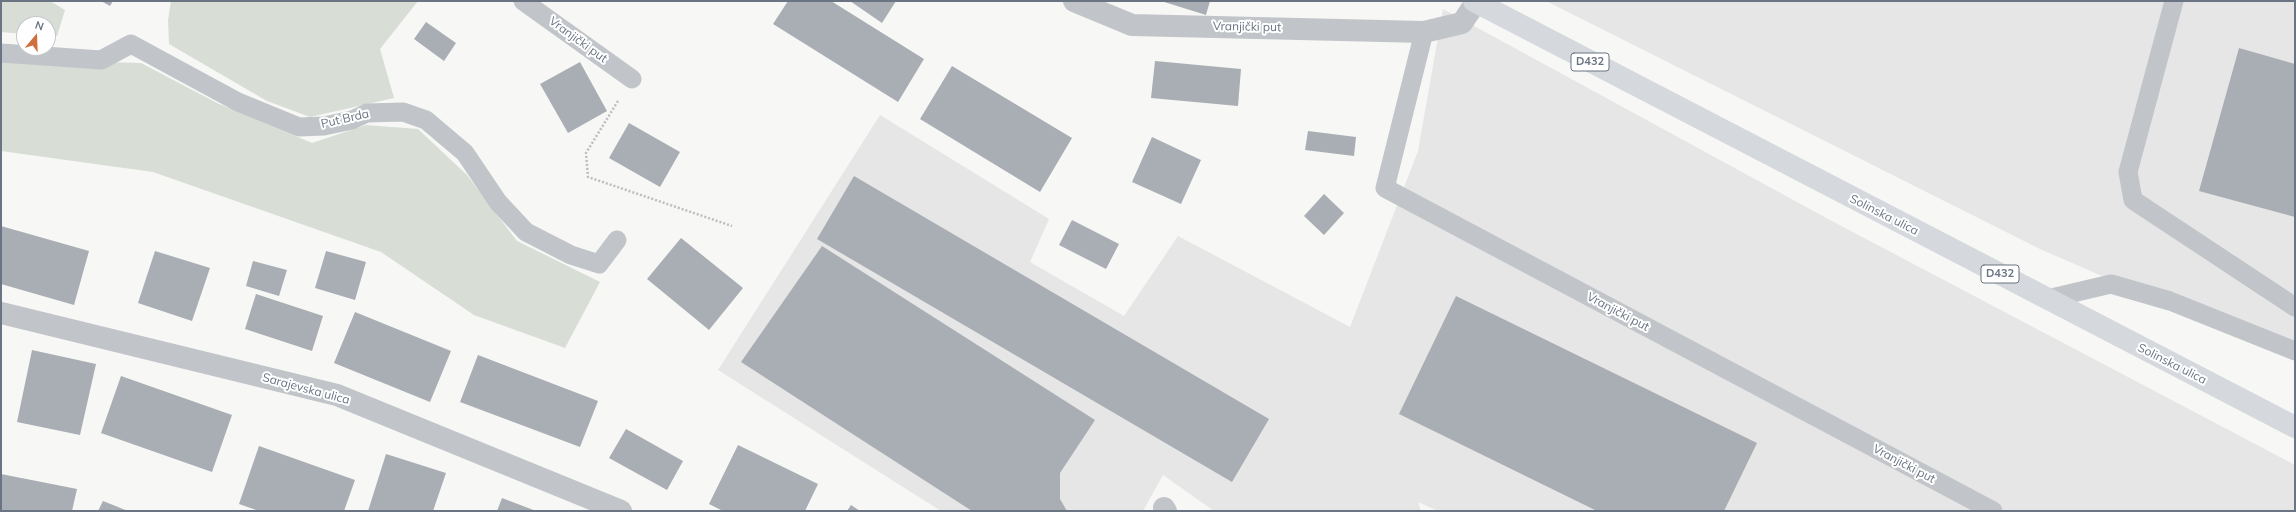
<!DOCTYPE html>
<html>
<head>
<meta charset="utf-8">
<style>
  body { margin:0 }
  #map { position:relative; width:2296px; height:512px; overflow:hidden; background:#f7f7f5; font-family:Mulish,sans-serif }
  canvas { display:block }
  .frame { position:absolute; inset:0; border:2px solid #6a7482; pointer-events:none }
  .north { position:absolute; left:16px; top:16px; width:40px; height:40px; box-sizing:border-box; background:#fff; border:1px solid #c3c7cd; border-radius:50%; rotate:19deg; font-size:11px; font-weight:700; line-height:16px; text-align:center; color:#6a7482 }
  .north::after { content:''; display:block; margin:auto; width:14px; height:18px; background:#ce703d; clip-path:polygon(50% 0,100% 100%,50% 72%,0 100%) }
</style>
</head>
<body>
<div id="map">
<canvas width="2296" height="512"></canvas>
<div class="frame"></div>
<div class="north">N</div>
</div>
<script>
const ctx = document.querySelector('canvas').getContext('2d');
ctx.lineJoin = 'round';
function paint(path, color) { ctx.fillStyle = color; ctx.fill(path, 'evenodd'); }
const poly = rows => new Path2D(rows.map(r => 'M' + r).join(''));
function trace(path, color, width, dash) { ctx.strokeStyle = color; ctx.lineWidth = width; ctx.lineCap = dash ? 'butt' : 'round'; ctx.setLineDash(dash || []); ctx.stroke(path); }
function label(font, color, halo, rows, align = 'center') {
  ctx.font = font + ' Mulish,sans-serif'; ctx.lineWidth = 4; ctx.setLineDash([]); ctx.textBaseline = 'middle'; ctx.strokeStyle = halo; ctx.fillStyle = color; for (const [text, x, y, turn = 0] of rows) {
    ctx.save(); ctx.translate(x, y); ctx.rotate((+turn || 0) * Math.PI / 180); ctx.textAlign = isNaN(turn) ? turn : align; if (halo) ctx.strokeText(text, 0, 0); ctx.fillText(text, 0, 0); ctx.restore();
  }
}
const built = poly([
  [1546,1,2295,1,2295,360,2040,249],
  [1443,9,1830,220,2295,465,2295,511,1438,511,1418,502,1421,511,1214,511,1163,475,1143,511,941,511,718,370,880,115,1049,219,1030,262,1124,316,1178,236,1350,327,1418,151]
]);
const green = poly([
  [1,1,50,1,65,10,57,36,48,36,48,24,24,24,24,34,1,32],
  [171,1,418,1,380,49,394,98,310,117,267,101,169,44,168,20],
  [1,59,141,63,217,103,312,143,366,125,418,129,467,175,517,241,600,282,565,348,474,315,381,252,153,172,1,151]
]);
const building = poly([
  [101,1,113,1,110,6],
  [788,1,831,1,924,59,898,102,773,24],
  [850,1,896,1,882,23],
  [1161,1,1210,1,1206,15],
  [426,22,456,43,444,61,414,39],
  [2239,48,2295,64,2295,217,2199,191],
  [1155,61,1241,69,1238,106,1151,98],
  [580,62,607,111,568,133,540,84],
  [952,66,1072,138,1040,192,920,119],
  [629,123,680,152,660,187,609,158],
  [1308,131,1356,137,1354,156,1305,150],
  [1152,137,1201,160,1181,204,1132,182],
  [854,176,1269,419,1232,482,817,239],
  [1324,194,1344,213,1324,235,1304,216],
  [1072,220,1119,244,1106,269,1059,245],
  [1,226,89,251,74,305,1,284],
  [681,238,743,288,709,330,647,279],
  [822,246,1095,420,1060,473,1060,499,1067,511,972,511,741,362],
  [155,251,210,268,192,321,138,303],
  [326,251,366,262,355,300,315,288],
  [253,261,287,270,279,296,246,286],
  [256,294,323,316,312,351,245,329],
  [1456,296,1757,443,1724,511,1597,511,1399,414],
  [355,312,451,351,430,402,334,363],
  [32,350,96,364,80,435,17,422],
  [478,355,598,401,580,447,460,402],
  [121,376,232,415,212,472,101,433],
  [626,429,683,461,667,490,609,458],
  [738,445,818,484,805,511,723,511,709,504],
  [259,446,355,480,344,511,259,511,239,504],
  [386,454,446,473,433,511,368,511],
  [1,474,77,489,72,511,1,511],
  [502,498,536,511,497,511],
  [103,501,128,511,98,511],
  [851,505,860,511,847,511]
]);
const path = poly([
  [618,101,586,153,588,177,732,226]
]);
const lane = poly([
  [523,1,632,79],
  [2174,1,2128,172,2133,200,2295,307],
  [1424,32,1385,188,1993,511],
  [1,53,101,60,131,44,238,102,299,127,324,126,352,120,367,113,403,112,426,120,465,153,498,202,526,232,571,255,599,264,617,240],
  [2047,299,2111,284,2170,301,2295,351]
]);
const street = poly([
  [1074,1,1132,25,1424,32,1462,23,1476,2],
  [1,313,337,395,621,511],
  [1164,508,1166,511]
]);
const primary = poly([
  [1474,1,2295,427]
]);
const shields = [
  [1590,62,38],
  [2000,274,38]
];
const shieldNames = [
  ["D432",1590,62],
  ["D432",2000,274]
];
const streetNames = [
  ["Vranjički put",1247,27,1],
  ["Vranjički put",578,40,36],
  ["Put Brda",345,119,-13],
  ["Solinska ulica",1884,215,27],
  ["Vranjički put",1618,312,28],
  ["Solinska ulica",2172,364,27],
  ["Sarajevska ulica",306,389,15],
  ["Vranjički put",1904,464,28]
];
paint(built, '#e5e6e5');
paint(green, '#d8ddd6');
paint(building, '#a9aeb4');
trace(path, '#bbbdc0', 2.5, [2, 2]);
trace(lane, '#c1c4c8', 19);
trace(street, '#c1c4c8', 22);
trace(primary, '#d5d8dc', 22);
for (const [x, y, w] of shields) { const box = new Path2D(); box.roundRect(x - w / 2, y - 9, w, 18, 3); ctx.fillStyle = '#fff'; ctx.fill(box); trace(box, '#6a7482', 1); }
label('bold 11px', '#6a7482', null, shieldNames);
label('12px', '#6a7482', '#fff', streetNames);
</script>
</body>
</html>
